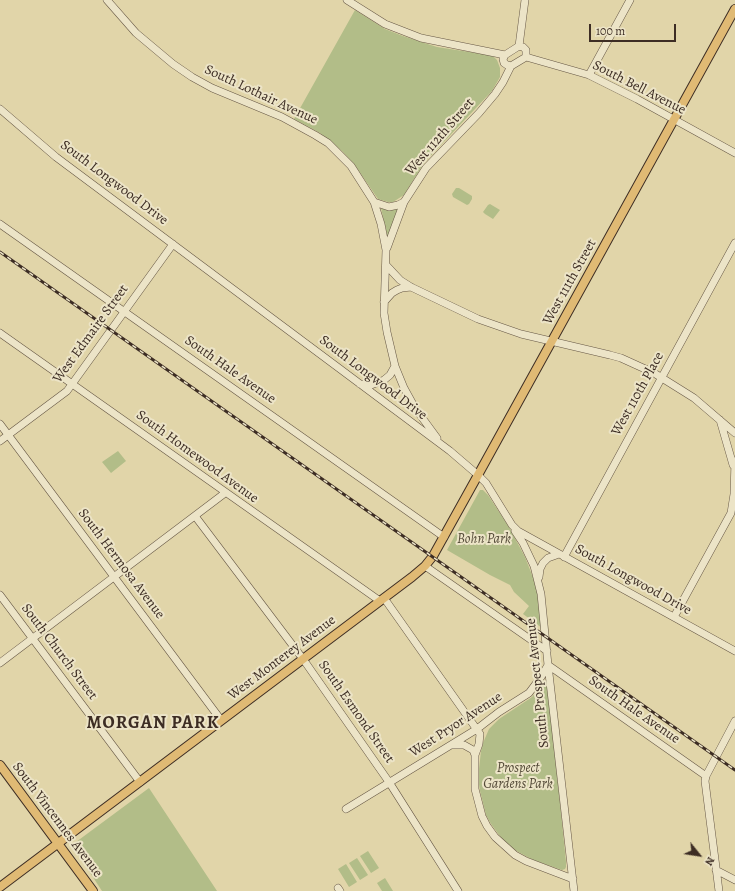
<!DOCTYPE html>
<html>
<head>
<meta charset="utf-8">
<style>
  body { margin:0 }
  #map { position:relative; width:735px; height:891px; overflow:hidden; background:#e1d5a9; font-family:Alegreya,serif }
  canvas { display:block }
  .north { position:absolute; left:679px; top:835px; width:40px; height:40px; -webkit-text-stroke:3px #ece4c7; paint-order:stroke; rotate:120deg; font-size:11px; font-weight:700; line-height:16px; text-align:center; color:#3d2d24 }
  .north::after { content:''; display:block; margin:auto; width:14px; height:18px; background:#3d2d24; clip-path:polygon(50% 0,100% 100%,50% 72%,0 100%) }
  .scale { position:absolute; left:589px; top:24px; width:87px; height:18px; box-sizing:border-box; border:2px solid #3d2d24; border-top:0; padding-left:5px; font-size:12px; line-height:14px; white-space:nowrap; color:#3d2d24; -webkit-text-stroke:3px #ece4c7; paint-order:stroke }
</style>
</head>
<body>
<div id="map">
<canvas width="735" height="891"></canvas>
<div class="north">N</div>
<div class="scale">100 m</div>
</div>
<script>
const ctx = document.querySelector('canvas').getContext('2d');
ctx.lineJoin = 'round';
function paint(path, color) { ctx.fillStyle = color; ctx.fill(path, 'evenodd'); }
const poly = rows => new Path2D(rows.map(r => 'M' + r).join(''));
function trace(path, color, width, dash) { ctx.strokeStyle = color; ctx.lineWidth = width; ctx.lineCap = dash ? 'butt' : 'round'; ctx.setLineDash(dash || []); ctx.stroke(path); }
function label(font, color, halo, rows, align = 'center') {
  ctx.font = font + ' Alegreya,serif'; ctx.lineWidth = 4; ctx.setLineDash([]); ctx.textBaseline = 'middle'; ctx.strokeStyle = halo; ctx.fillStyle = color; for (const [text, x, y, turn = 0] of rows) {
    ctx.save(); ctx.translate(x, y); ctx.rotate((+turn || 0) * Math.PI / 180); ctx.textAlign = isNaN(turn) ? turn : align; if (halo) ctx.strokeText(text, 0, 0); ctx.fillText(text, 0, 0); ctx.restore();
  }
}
const green = poly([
  [355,10,385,29,403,36,437,47,489,55,494,57,497,60,500,68,500,77,492,91,424,163,404,195,393,202,388,202,378,199,354,164,342,151,320,133,294,119],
  [456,188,459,188,472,196,472,199,469,204,467,205,453,197,452,194],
  [490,204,500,210,493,219,485,214,483,212,488,205],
  [381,208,388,210,398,209,389,235,387,235],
  [118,451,126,461,111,473,102,462],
  [480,490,483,490,488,495,509,527,525,557,536,585,540,603,542,628,523,614,529,606,514,592,510,585,490,575,447,550],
  [545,681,548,684,566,862,566,867,565,869,562,870,533,860,513,849,505,843,491,824,486,815,480,791,478,778,481,751,483,743,489,729,499,719,532,697],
  [149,788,217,891,102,891,75,850,74,846,76,842],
  [368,851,379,868,371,873,360,856],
  [357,858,368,875,360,880,349,863],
  [346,864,357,882,349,887,338,869],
  [385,878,393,891,382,891,377,883]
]);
const minor = poly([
  [107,0,136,33,173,64,192,77,212,88,282,117,315,135,328,143,351,166,374,202,381,224,386,250,384,313,387,332,395,366,404,388,415,408,437,438],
  [347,0,385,24,421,38,505,55],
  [519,46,523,47,526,50,526,57,511,66,507,65,504,63,503,59,505,55,519,46],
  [519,46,525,0],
  [526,57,589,75,637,99,735,153],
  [589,75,630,0],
  [0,109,56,157,450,451,478,475,486,483,512,525,518,531,735,651],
  [374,202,389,207,398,205,404,202],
  [0,224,444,537],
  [387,248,404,202,426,168,479,113,495,94,503,82,511,66],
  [386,265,400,280,411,287,478,319,521,334,610,355,621,358,654,373,694,398,735,433],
  [384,302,392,293,397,290,402,288,411,287],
  [0,333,380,601],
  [360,384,371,385,384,380,390,375,395,366],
  [720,420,733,465],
  [0,424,221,720],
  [0,441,67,391,173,244],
  [195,516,303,659,389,782,458,891],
  [515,531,523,543,534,566,541,594,548,665,574,891],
  [564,557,735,243],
  [425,566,547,651],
  [539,577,540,569,543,563,548,558,559,554],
  [0,595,140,782],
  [384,598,480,734,479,744,475,755,475,789,482,816,487,826,495,837,515,855,526,861,573,879],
  [674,617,731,513,734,494,735,461],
  [0,663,225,493],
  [452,745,464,745,473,750,475,755],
  [346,809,477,729,499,712,529,693,541,677,548,665,706,776],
  [716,870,735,880],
  [338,888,340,891],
  [719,891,705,781,706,776,735,721]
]);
const major = poly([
  [0,765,93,891],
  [0,887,412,577,425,566,433,556,478,475,735,9]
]);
const rail = poly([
  [0,252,735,770]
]);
const streetNames = [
  ["South Bell Avenue",639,88,27],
  ["South Lothair Avenue",261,95,25],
  ["West 112th Street",440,137,-49],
  ["South Longwood Drive",114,183,37],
  ["West 111th Street",570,282,-61],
  ["West Edmaire Street",91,334,-54],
  ["South Hale Avenue",230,370,35],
  ["South Longwood Drive",373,378,37],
  ["West 110th Place",638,394,-61],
  ["South Homewood Avenue",197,457,36],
  ["South Hermosa Avenue",121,564,53],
  ["South Longwood Drive",633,580,29],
  ["South Church Street",59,652,53],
  ["West Monterey Avenue",282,658,-37],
  ["South Prospect Avenue",538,683,-96],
  ["South Hale Avenue",634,710,35],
  ["South Esmond Street",356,712,55],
  ["West Pryor Avenue",456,725,-33],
  ["South Vincennes Avenue",57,820,53]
];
const parkNames = [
  ["Bohn Park",484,540],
  ["Prospect",518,769],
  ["Gardens Park",518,785]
];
const districtNames = [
  ["MORGAN PARK",153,724]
];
paint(green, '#b2bd88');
trace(minor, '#665745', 8);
trace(major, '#3d2d24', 10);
trace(minor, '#ece4c7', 7);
trace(major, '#e0ba74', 8);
trace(rail, '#3d2d24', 3);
trace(rail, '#ece4c7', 1.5, [4.5]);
label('14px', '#3d2d24', '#ece4c7', streetNames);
label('italic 14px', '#544a38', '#ece4c7', parkNames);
ctx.letterSpacing = '1px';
label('bold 18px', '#3d2d24', '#ece4c7', districtNames);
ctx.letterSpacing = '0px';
</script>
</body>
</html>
